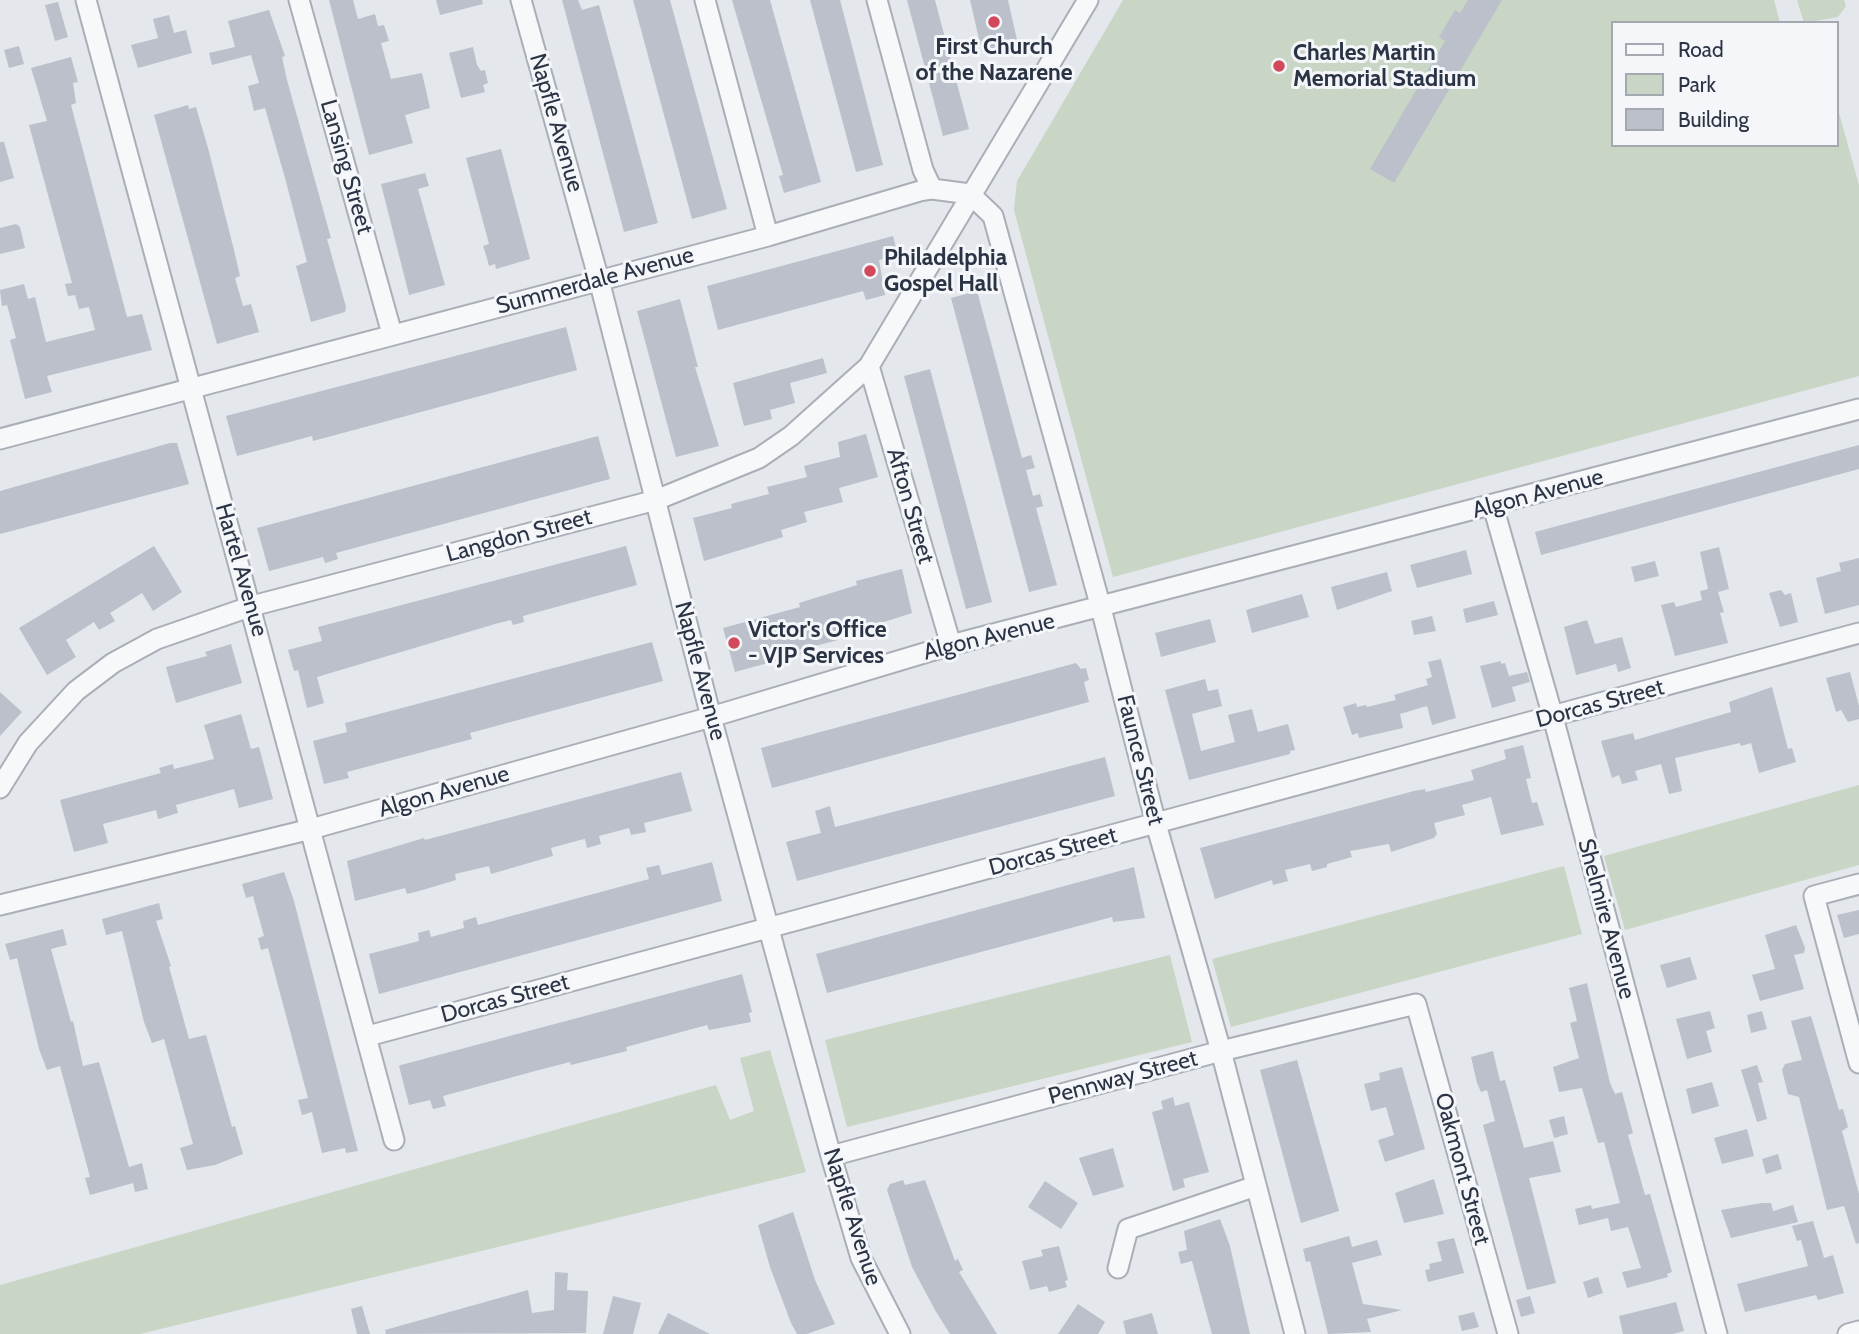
<!DOCTYPE html>
<html>
<head>
<meta charset="utf-8">
<style>
  body { margin:0 }
  #map { position:relative; width:1859px; height:1334px; overflow:hidden; background:#e4e7ec; font-family:Cabin,sans-serif }
  canvas { display:block }
  .legend { position:absolute; left:1611px; top:21px; width:228px; height:126px; box-sizing:border-box; background:#f4f6f9; border:2px solid #a4a8b1; margin:0; padding:9px 12px; list-style:none; font-size:21px; color:#2b3445 }
  .legend li { display:flex; align-items:center; gap:14px; height:35px }
  .legend b { width:35px; border:2px solid #a4a8b1 }
</style>
</head>
<body>
<div id="map">
<canvas width="1859" height="1334"></canvas>
<ul class="legend">
<li><b style="height:9px;background:#f7f8fa"></b>Road</li>
<li><b style="height:19px;background:#c9d6c5"></b>Park</li>
<li><b style="height:19px;background:#bbc0ca"></b>Building</li>
</ul>
</div>
<script>
const ctx = document.querySelector('canvas').getContext('2d');
ctx.lineJoin = 'round';
function paint(path, color) { ctx.fillStyle = color; ctx.fill(path, 'evenodd'); }
const poly = rows => new Path2D(rows.map(r => 'M' + r).join(''));
function trace(path, color, width, dash) { ctx.strokeStyle = color; ctx.lineWidth = width; ctx.lineCap = dash ? 'butt' : 'round'; ctx.setLineDash(dash || []); ctx.stroke(path); }
function label(font, color, halo, rows, align = 'center') {
  ctx.font = font + ' Cabin,sans-serif'; ctx.lineWidth = 6; ctx.setLineDash([]); ctx.textBaseline = 'middle'; ctx.strokeStyle = halo; ctx.fillStyle = color; for (const [text, x, y, turn = 0] of rows) {
    ctx.save(); ctx.translate(x, y); ctx.rotate((+turn || 0) * Math.PI / 180); ctx.textAlign = isNaN(turn) ? turn : align; if (halo) ctx.strokeText(text, 0, 0); ctx.fillText(text, 0, 0); ctx.restore();
  }
}
const green = poly([
  [1123,0,1774,0,1780,23,1612,23,1612,145,1836,145,1836,102,1859,185,1859,376,1113,577,1014,210,1017,181],
  [1797,0,1844,0,1846,6,1838,17,1804,23],
  [1859,785,1859,865,1625,930,1604,856],
  [1564,866,1582,934,1231,1027,1212,959],
  [1170,955,1192,1042,847,1127,825,1040],
  [770,1050,806,1172,140,1334,0,1334,0,1285,716,1085,730,1120,754,1111,740,1058]
]);
const building = poly([
  [329,0,353,0,358,19,375,14,378,26,384,25,389,41,381,43,391,79,422,73,430,108,405,115,413,143,369,155],
  [436,0,482,0,483,4,440,15],
  [562,0,578,0,582,10,599,5,658,223,624,232],
  [633,0,670,0,727,209,692,219],
  [732,0,770,0,821,182,784,193,779,176,783,175],
  [810,0,840,0,883,165,856,172],
  [907,0,935,0,969,129,943,136],
  [970,0,1008,0,1018,44,982,52],
  [1468,0,1502,0,1394,183,1370,169,1445,41,1439,37,1455,10,1460,13],
  [58,2,68,37,55,41,45,5],
  [269,10,285,56,282,57,287,80,331,238,327,239,346,307,345,312,311,322,296,266,307,262,285,178,265,108,254,111,248,86,259,83,251,55,212,65,209,53,235,47,228,21],
  [169,15,174,33,186,30,192,53,138,68,131,45,158,38,153,19],
  [19,46,24,64,9,68,4,50],
  [473,47,477,65,481,71,485,70,488,83,483,85,485,92,461,98,449,53],
  [71,57,78,82,73,83,76,103,71,105,127,317,142,314,152,350,47,376,52,392,25,399,10,340,16,338,7,305,2,306,0,290,24,284,28,299,35,297,46,342,95,330,89,307,79,309,75,295,68,296,65,284,72,283,29,125,47,121,31,68],
  [188,105,189,109,196,107,208,148,234,250,240,276,235,278,243,306,251,304,259,332,217,344,154,115],
  [0,142,4,142,14,178,0,182],
  [501,149,530,259,496,269,495,264,489,266,486,255,483,246,489,244,466,158],
  [425,173,429,186,418,189,445,285,409,295,381,184],
  [16,224,20,227,25,248,0,254,0,228],
  [893,236,898,255,879,260,885,295,866,300,863,291,718,330,707,286],
  [977,291,1022,458,1031,455,1035,468,1026,470,1033,496,1040,494,1043,506,1036,508,1057,585,1029,592,951,298],
  [680,299,698,367,695,367,719,446,676,457,637,311],
  [566,327,577,370,313,441,312,436,237,456,226,416],
  [823,358,827,373,790,383,795,403,770,410,772,419,744,426,733,383],
  [930,369,992,602,966,609,904,376],
  [866,434,878,477,839,488,843,502,804,512,807,522,781,530,783,537,704,561,693,518,732,508,731,504,769,494,767,487,807,477,804,466,840,457,838,442],
  [598,436,610,479,336,553,338,559,325,563,323,557,269,571,257,528],
  [170,443,177,443,189,484,0,534,0,491],
  [1859,445,1859,469,1541,555,1535,532],
  [154,546,182,592,153,611,142,593,110,613,115,621,99,630,94,622,66,640,76,657,47,675,19,628],
  [626,546,637,585,523,616,524,622,513,625,511,620,495,624,317,677,324,703,307,708,298,670,294,671,288,650,322,641,318,627],
  [1719,547,1729,589,1718,592,1724,612,1720,613,1728,643,1675,656,1661,605,1674,602,1676,607,1702,600,1700,591,1708,589,1700,552],
  [1466,550,1472,574,1417,588,1410,565],
  [1859,558,1859,605,1825,614,1816,578,1841,571,1839,563],
  [1655,561,1659,576,1635,582,1631,567],
  [902,569,912,613,837,637,838,640,800,650,801,654,735,672,723,628,800,607,799,603,857,585,856,581],
  [1387,572,1392,591,1337,610,1331,587],
  [1781,590,1785,595,1791,593,1798,622,1780,627,1769,593],
  [1302,594,1309,617,1252,633,1246,610],
  [1494,601,1498,615,1466,623,1463,609],
  [1432,616,1436,631,1414,635,1411,621],
  [1210,619,1216,642,1161,657,1155,633],
  [1587,620,1595,644,1622,637,1631,668,1618,672,1616,664,1576,675,1564,627],
  [652,642,663,681,470,733,472,739,347,772,349,778,324,784,313,741,347,732,345,723],
  [231,644,242,683,176,703,166,667,207,656,205,652],
  [1441,659,1456,718,1432,725,1427,706,1400,714,1403,728,1359,738,1358,733,1352,735,1343,707,1356,703,1357,707,1366,705,1367,707,1396,700,1394,695,1428,685,1426,679,1432,677,1428,662],
  [1501,661,1501,664,1505,663,1509,676,1527,672,1530,682,1512,687,1516,701,1492,708,1480,666],
  [1076,663,1081,669,1086,668,1089,680,1084,682,1089,702,772,788,761,748],
  [1850,672,1859,706,1859,719,1848,722,1841,710,1836,712,1826,678],
  [1205,679,1208,691,1218,689,1222,706,1192,714,1201,751,1235,742,1228,715,1252,709,1258,732,1288,724,1295,750,1290,751,1290,754,1189,780,1165,690],
  [1772,687,1788,749,1792,748,1796,762,1759,773,1751,743,1741,746,1740,743,1675,758,1682,791,1669,794,1661,764,1635,771,1638,780,1622,784,1619,775,1612,778,1601,741,1633,733,1635,740,1731,712,1729,702],
  [0,692,22,712,0,736],
  [241,714,251,749,259,747,273,799,239,808,234,789,176,805,178,813,158,819,156,810,103,824,108,843,74,852,60,800,161,773,159,768,173,764,174,769,214,759,204,725],
  [1523,745,1531,778,1526,779,1532,803,1537,802,1544,825,1501,835,1491,797,1462,805,1465,815,1434,823,1437,834,1434,838,1391,852,1389,844,1350,851,1352,857,1327,864,1327,867,1312,871,1310,864,1285,870,1288,881,1273,885,1272,880,1215,899,1200,848,1414,791,1425,789,1426,792,1474,780,1471,770,1506,759,1504,750],
  [1105,757,1115,796,797,881,786,842,821,833,815,811,830,806,835,827],
  [681,772,692,811,644,823,646,832,631,835,629,828,599,836,601,844,587,848,585,839,580,840,551,848,553,856,491,874,489,866,455,874,456,880,419,891,407,894,405,888,355,901,347,861,424,838,425,840],
  [712,862,722,901,379,994,369,954,419,941,418,933,429,930,431,937,464,928,463,921,476,917,478,925,649,879,646,868,659,865,662,875],
  [1134,867,1145,918,1113,922,1112,917,827,993,816,954],
  [284,872,294,901,358,1151,346,1153,345,1148,322,1153,312,1112,302,1115,298,1100,308,1098,268,948,261,950,258,938,264,936,253,896,246,898,242,884],
  [159,903,163,919,156,921,171,966,169,967,189,1039,206,1035,232,1127,235,1126,243,1154,215,1165,187,1170,180,1148,193,1144,164,1039,152,1043,144,1022,122,931,106,935,102,919],
  [1859,910,1859,934,1844,938,1837,915],
  [1796,925,1805,948,1804,953,1794,955,1804,989,1760,1001,1752,975,1775,969,1765,935],
  [63,929,67,945,51,949,71,1022,73,1021,83,1066,99,1062,129,1167,142,1163,148,1189,135,1192,133,1183,90,1195,85,1178,90,1177,60,1066,47,1070,39,1049,17,958,10,960,5,944],
  [1690,957,1697,979,1667,988,1660,965],
  [742,974,752,1012,749,1013,751,1022,709,1030,707,1025,626,1047,627,1051,571,1065,570,1062,539,1070,443,1096,446,1106,433,1109,430,1100,409,1105,399,1066,401,1065],
  [1587,983,1610,1083,1615,1094,1622,1092,1633,1133,1628,1135,1645,1195,1650,1194,1672,1272,1667,1274,1668,1277,1627,1288,1622,1272,1641,1268,1628,1227,1611,1231,1608,1218,1579,1225,1575,1209,1591,1205,1592,1209,1620,1203,1604,1142,1598,1143,1582,1088,1559,1092,1553,1067,1579,1058,1570,1023,1577,1021,1569,988],
  [1710,1011,1715,1028,1706,1031,1712,1052,1687,1059,1676,1019],
  [1762,1011,1767,1029,1751,1033,1747,1015],
  [1811,1016,1839,1110,1843,1109,1848,1127,1842,1131,1859,1194,1859,1243,1856,1244,1844,1206,1827,1210,1799,1097,1788,1094,1782,1070,1785,1064,1802,1060,1791,1021],
  [1493,1051,1500,1081,1505,1080,1524,1148,1553,1141,1561,1172,1529,1178,1556,1283,1527,1290,1483,1125,1495,1121,1487,1090,1481,1092,1477,1083,1471,1057],
  [1297,1060,1339,1211,1301,1223,1260,1070],
  [1757,1065,1763,1082,1758,1083,1767,1119,1757,1122,1741,1070],
  [1402,1067,1425,1149,1385,1162,1378,1140,1394,1135,1386,1107,1371,1111,1364,1084,1380,1080,1379,1073],
  [1712,1082,1719,1106,1692,1114,1686,1089],
  [1173,1097,1175,1106,1189,1102,1209,1172,1183,1179,1185,1187,1173,1191,1152,1112,1163,1109,1161,1101],
  [1564,1116,1568,1134,1554,1138,1549,1120],
  [1747,1129,1754,1156,1722,1164,1714,1138],
  [1113,1148,1124,1187,1093,1196,1079,1158],
  [1778,1154,1782,1169,1766,1174,1762,1159],
  [1434,1179,1444,1214,1404,1223,1395,1193],
  [903,1180,905,1185,925,1180,955,1261,958,1259,963,1270,959,1272,997,1334,950,1334,935,1310,912,1267,887,1190,890,1184],
  [1045,1181,1078,1203,1061,1229,1028,1207],
  [1762,1203,1771,1203,1773,1211,1793,1205,1798,1222,1731,1238,1721,1210],
  [793,1212,815,1280,835,1324,807,1334,797,1334,791,1323,770,1267,758,1225],
  [1220,1219,1230,1246,1250,1334,1212,1334,1192,1261,1181,1264,1178,1252,1187,1250,1184,1231],
  [1813,1221,1824,1258,1833,1255,1844,1293,1818,1300,1816,1295,1745,1312,1737,1284,1808,1266,1801,1240,1797,1241,1792,1226],
  [1349,1236,1352,1247,1377,1240,1382,1255,1352,1263,1363,1304,1402,1310,1367,1319,1371,1332,1328,1334,1310,1261,1306,1262,1303,1249],
  [1454,1238,1464,1273,1428,1282,1425,1270,1430,1269,1429,1264,1442,1261,1437,1242],
  [1059,1246,1068,1280,1065,1281,1067,1287,1049,1292,1047,1286,1030,1290,1022,1261,1043,1256,1041,1250],
  [555,1272,568,1273,567,1290,588,1291,586,1333,386,1334,385,1330,528,1290,532,1313,554,1310],
  [1598,1277,1603,1293,1588,1298,1583,1282],
  [613,1296,641,1303,633,1334,603,1334],
  [1530,1296,1535,1313,1521,1317,1516,1300],
  [1676,1302,1684,1331,1673,1334,1623,1334,1619,1316],
  [1078,1304,1105,1322,1098,1334,1058,1334],
  [362,1306,370,1334,357,1334,351,1309],
  [1474,1312,1479,1327,1462,1331,1458,1316],
  [668,1313,710,1334,658,1334],
  [1152,1313,1158,1334,1126,1334,1123,1321]
]);
const minor = poly([
  [86,0,394,1140],
  [299,0,392,334],
  [521,0,599,280,711,717,831,1156,861,1258,900,1334],
  [705,0,768,236],
  [877,0,923,170,932,189],
  [970,194,993,216,1101,608,1156,824,1221,1051,1295,1334],
  [869,366,951,645],
  [0,439,768,236,920,191,932,189,970,194],
  [1493,506,1553,717,1717,1334],
  [0,788,28,743,76,691,113,663,157,639,252,606,656,500,759,458,791,436,869,366,1088,0],
  [1859,884,1814,896,1859,1063],
  [0,905,311,829,711,717,951,645,1859,409],
  [368,1036,1859,633],
  [831,1156,1221,1051,1416,1004,1508,1334],
  [1118,1268,1128,1229,1256,1186],
  [1848,1334,1859,1331]
]);
const markers = [
  [994,22,7,"#d1495b"],
  [1279,66,7,"#d1495b"],
  [870,271,7,"#d1495b"],
  [734,643,7,"#d1495b"]
];
const poiNames = [
  ["First Church",994,47,"center"],
  ["of the Nazarene",994,73,"center"],
  ["Charles Martin",1293,53],
  ["Memorial Stadium",1293,79],
  ["Philadelphia",884,258],
  ["Gospel Hall",884,284],
  ["Victor's Office",748,630],
  ["- VJP Services",748,656]
];
const streetNames = [
  ["Napfle Avenue",556,123,74],
  ["Lansing Street",346,167,74],
  ["Summerdale Avenue",595,281,-15],
  ["Algon Avenue",1538,494,-15],
  ["Afton Street",910,506,74],
  ["Langdon Street",519,536,-15],
  ["Hartel Avenue",241,570,74],
  ["Algon Avenue",989,637,-14],
  ["Napfle Avenue",700,671,75],
  ["Dorcas Street",1600,704,-15],
  ["Faunce Street",1140,760,76],
  ["Algon Avenue",444,792,-16],
  ["Dorcas Street",1053,852,-15],
  ["Shelmire Avenue",1606,919,75],
  ["Dorcas Street",505,999,-15],
  ["Pennway Street",1123,1078,-15],
  ["Oakmont Street",1462,1169,75],
  ["Napfle Avenue",852,1217,72]
];
paint(green, '#c9d6c5');
paint(building, '#bbc0ca');
trace(minor, '#a9aeb7', 23);
trace(minor, '#f7f8fa', 19);
for (const [x, y, r, color] of markers) { const dot = new Path2D(); dot.arc(x, y, r, 0, 2 * Math.PI); ctx.fillStyle = color; ctx.fill(dot); trace(dot, '#f4f6f9', 2.5); }
label('bold 23px', '#2b3445', '#f4f6f9', poiNames, 'left');
label('23px', '#2b3445', '#f4f6f9', streetNames);
</script>
</body>
</html>
